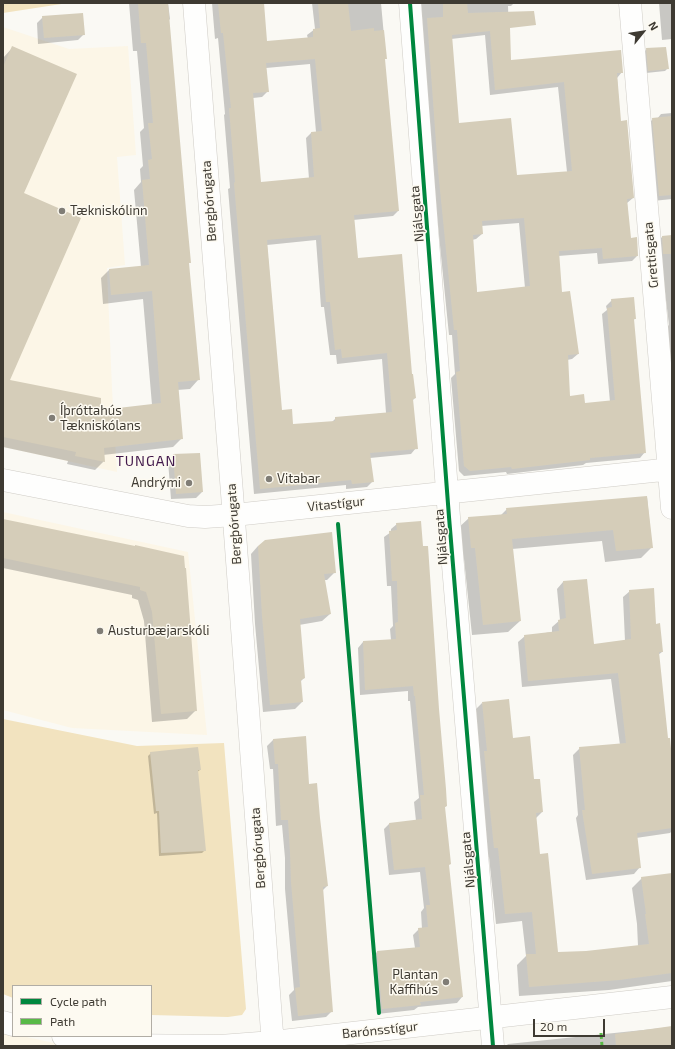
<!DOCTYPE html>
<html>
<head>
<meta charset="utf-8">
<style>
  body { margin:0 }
  #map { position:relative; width:675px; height:1049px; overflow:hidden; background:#faf9f4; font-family:"Exo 2",sans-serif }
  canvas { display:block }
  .frame { position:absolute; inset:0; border:4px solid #3e3a32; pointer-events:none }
  .legend { position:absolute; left:12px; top:985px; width:140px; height:52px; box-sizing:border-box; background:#fdfaf1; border:1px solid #b1ada5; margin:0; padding:5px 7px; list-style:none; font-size:12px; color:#3e3a32 }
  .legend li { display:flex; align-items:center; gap:8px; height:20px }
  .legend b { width:20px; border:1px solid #b1ada5 }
  .north { position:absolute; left:623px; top:12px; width:40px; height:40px; -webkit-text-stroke:3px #fdfaf1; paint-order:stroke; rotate:60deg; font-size:11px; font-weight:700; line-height:16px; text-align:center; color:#3e3a32 }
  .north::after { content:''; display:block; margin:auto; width:14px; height:18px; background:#3e3a32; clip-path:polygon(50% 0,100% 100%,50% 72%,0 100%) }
  .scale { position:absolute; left:533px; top:1019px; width:72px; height:18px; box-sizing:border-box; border:2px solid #3e3a32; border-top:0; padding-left:5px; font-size:12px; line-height:14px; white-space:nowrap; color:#3e3a32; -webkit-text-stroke:3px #fdfaf1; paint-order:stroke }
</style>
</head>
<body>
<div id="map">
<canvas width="675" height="1049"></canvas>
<div class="frame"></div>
<ul class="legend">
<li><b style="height:5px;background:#00873e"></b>Cycle path</li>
<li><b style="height:5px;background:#58b947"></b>Path</li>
</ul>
<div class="north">N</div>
<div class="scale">20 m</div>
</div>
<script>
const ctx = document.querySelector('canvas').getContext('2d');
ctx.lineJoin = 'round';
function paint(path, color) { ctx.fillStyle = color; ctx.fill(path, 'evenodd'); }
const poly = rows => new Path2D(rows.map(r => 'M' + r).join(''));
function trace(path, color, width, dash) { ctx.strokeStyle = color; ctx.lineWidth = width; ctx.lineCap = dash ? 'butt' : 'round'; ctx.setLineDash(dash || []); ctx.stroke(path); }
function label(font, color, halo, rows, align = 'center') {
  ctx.font = font + ' "Exo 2",sans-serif'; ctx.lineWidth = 3; ctx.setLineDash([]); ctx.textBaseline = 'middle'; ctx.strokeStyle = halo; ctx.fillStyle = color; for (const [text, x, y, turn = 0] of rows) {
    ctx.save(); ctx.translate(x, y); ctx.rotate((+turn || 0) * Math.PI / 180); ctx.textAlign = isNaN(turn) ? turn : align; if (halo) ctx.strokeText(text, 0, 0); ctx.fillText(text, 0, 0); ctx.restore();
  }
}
const built = poly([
  [3,27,69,49,128,46,136,155,117,157,125,265,107,268,112,389,117,472,3,447],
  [3,512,188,552,207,735,72,728,3,710],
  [3,1031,13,1034,13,1036,22,1036,68,1046,3,1046]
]);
const green = poly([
  [3,3,68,3,3,13],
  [3,719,137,746,224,743,246,1009,242,1015,228,1017,151,1015,151,986,13,986,13,998,3,994]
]);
const shadow = poly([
  [129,3,168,3,170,19,168,21,198,380,190,389,177,390,182,438,173,447,103,455,104,461,95,470,67,464,68,461,3,447,3,58,13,47,23,194,9,381,101,411,152,405,143,299,103,304,101,278,109,270,141,267,134,190,141,182,140,169,143,166,140,132,144,128,137,51,133,51],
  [212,3,263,3,266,43,308,39,307,35,315,29,312,3,381,3,386,58,384,60,398,211,393,216,353,220,357,259,411,375,415,398,412,401,416,448,411,454,370,458,373,481,367,487,346,489,346,485,254,494,228,189,230,188,224,115,225,114,218,38,215,39],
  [310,64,316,132,311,133,306,138,309,179,260,183,253,98,262,97,268,91,266,68],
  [316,240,321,307,324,307,330,355,336,355,337,364,382,359,386,413,336,418,332,422,293,425,281,411,267,245],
  [421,3,514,3,511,6,508,6,510,61,622,72,617,78,620,122,633,198,627,203,630,239,637,256,632,261,598,264,597,253,558,256,561,293,578,354,572,359,567,360,569,397,585,404,610,402,602,314,607,310,606,306,612,300,635,319,633,320,645,452,640,458,586,463,583,465,507,474,506,472,464,476,459,471,451,378,455,374,452,335,449,335,433,176],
  [485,35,490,95,558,87,567,172,516,176,458,124,451,39],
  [519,223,525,288,477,293,472,240,476,239,482,234,481,226],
  [659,3,672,3,672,39,662,40],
  [43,17,84,34,78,40,38,44,37,23],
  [647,49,668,68,665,71,646,73,644,52],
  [672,113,672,199,653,201,647,125,653,119,657,119,661,114],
  [672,236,672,377,667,327,669,325,661,259,657,242,662,237],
  [174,455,202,492,196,498,171,499,168,461],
  [647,497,652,547,641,558,605,562,602,541,512,549,520,621,508,632,472,635,464,559,460,559,457,529,469,518,501,515,507,509],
  [3,520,135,547,196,710,187,719,152,722,144,621,138,600,132,598,132,595,3,568],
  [397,524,438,709,446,806,444,808,448,865,462,997,457,1003,418,1007,414,1010,377,1014,372,957,377,952,415,948,413,935,419,929,422,929,421,912,424,908,420,872,389,875,384,829,389,824,416,821,414,802,419,798,410,701,408,701,408,691,360,695,358,648,363,642,391,640,390,629,393,626,391,586,387,586,384,537,391,532,391,529],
  [258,546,334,573,327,580,324,580,330,614,322,621,299,625,304,678,300,682,302,702,295,709,263,712,255,624,251,554],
  [586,580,593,646,625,641,623,597,630,591,655,625,662,652,658,655,667,739,672,768,672,831,670,833,636,838,640,867,634,874,586,880,576,818,578,815,573,755,580,748,620,745,611,679,522,687,518,642,525,636,552,632,552,627,560,620,557,589,563,582],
  [482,703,512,739,533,781,542,812,535,819,539,855,557,953,586,952,638,946,637,924,632,888,642,878,672,874,672,981,609,990,519,996,517,965,526,956,522,921,496,924,489,857,485,858,473,712],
  [305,737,308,785,327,886,322,891,332,1011,326,1017,292,1021,289,995,294,990,285,889,285,858,282,825,276,826,273,769,270,769,267,746,273,740],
  [151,753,200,770,197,772,205,850,202,853,159,856,157,813,154,814,148,756],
  [672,1027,672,1046,506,1046,508,1044]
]);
const building = poly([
  [138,3,168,3,186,210,191,263,189,263,200,380,178,382,183,439,104,448,105,462,75,456,76,452,3,437,3,67,12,46,77,74,24,193,81,218,10,380,101,398,101,410,161,403,152,291,111,295,109,269,149,265,142,180,150,179,148,160,152,159,148,123,153,123,146,43,141,43],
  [218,3,264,3,267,41,313,37,313,29,320,28,318,3,348,3,351,31,374,28,374,31,384,30,387,59,385,59,399,211,354,215,358,258,402,254,412,374,413,374,416,398,413,399,418,449,370,453,374,482,352,484,351,480,260,489,234,183,235,182,229,108,231,108,223,33,221,33],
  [315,59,322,131,311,132,314,177,261,182,253,93,269,92,266,63],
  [321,235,326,302,330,302,335,350,341,349,342,358,387,353,392,412,335,417,335,421,293,424,292,409,282,410,267,240],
  [443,3,467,3,468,13,534,11,536,25,510,28,511,60,621,50,623,73,617,73,621,121,627,120,634,198,627,199,631,238,637,237,638,256,603,259,602,248,559,251,562,292,570,291,579,354,568,355,570,396,584,394,585,403,615,400,607,308,612,307,611,299,634,297,636,319,634,319,646,453,590,458,590,460,512,469,511,467,470,471,464,466,456,372,460,371,457,330,454,330,438,170,427,18,443,17],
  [490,31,495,90,564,82,572,171,517,175,511,118,459,123,452,35],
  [524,218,530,286,477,292,473,235,483,234,482,221],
  [83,13,85,35,44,38,42,16],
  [666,47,669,69,648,71,646,48],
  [672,116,672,195,659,196,652,118],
  [672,235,672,254,663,254,662,236],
  [200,453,203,492,176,494,173,454],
  [647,496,653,548,616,551,613,530,512,539,521,621,483,625,475,548,471,548,468,517,507,514,506,508],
  [3,519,135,546,135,545,184,556,185,568,186,568,197,711,161,714,152,612,146,592,140,590,140,587,3,558],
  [421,521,423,546,428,546,439,709,446,789,447,806,445,807,451,864,449,865,463,997,420,1002,421,1005,382,1009,377,951,420,947,418,928,428,927,426,905,430,905,425,867,394,870,389,823,422,819,420,795,424,795,415,696,414,696,413,686,365,690,363,641,396,639,395,623,398,622,397,581,392,581,389,531,397,530,396,523],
  [332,532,336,573,324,574,331,614,300,619,305,678,301,680,303,702,270,705,262,616,258,546,265,540],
  [587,579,594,644,631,639,629,590,654,588,656,624,660,623,663,652,659,652,668,738,670,738,672,759,672,828,637,833,641,868,592,874,582,810,585,810,579,747,626,743,618,673,528,681,524,635,559,631,558,620,566,618,563,581],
  [509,699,513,738,530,736,534,779,540,779,543,812,536,813,540,854,548,853,558,952,586,951,649,944,645,914,646,914,641,877,672,873,672,973,619,980,529,987,526,954,536,954,532,912,505,914,498,848,494,848,484,751,487,751,482,702],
  [306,736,309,784,317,783,320,818,328,886,323,887,333,1012,298,1016,295,988,300,987,291,882,290,852,288,820,281,820,278,764,275,764,273,739],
  [198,747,201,770,198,770,206,851,161,853,159,811,156,811,150,752],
  [672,1026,672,1046,616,1046,615,1034]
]);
const minor = poly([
  [410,3,449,517,493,1046],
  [630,3,672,508],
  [3,480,188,516,205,517,234,515,672,469]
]);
const tertiary = poly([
  [194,3,232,493,273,1046],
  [3,1022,13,1025],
  [63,1036,115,1045,220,1046,273,1042,672,997]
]);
const quiet = poly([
  [601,1033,602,1046]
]);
const cycleway = poly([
  [410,3,449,517,493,1046],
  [338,524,379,1013]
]);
const markers = [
  [62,211,4,"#807d76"],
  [52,418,4,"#807d76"],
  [269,479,4,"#807d76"],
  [189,483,4,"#807d76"],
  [100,631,4,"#807d76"],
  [446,982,4,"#807d76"]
];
const streetNames = [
  ["Bergþórugata",209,201,-94],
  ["Njálsgata",417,214,-95],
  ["Grettisgata",651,255,-95],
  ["Vitastígur",336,504,-6],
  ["Bergþórugata",234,524,-94],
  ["Njálsgata",441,537,-94],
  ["Bergþórugata",258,848,-94],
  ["Njálsgata",468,860,-95],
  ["Barónsstígur",380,1030,-6]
];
const poiNames = [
  ["Tækniskólinn",70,211],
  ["Íþróttahús",60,411],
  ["Tækniskólans",60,426],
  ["Vitabar",277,479],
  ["Andrými",181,483,"right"],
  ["Austurbæjarskóli",108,631],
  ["Plantan",438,975,"right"],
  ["Kaffihús",438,990,"right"]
];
const neighbourhoodNames = [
  ["TUNGAN",146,461]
];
paint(built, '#fcf6e7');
paint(green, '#f2e3bf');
paint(shadow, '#0003');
paint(building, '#d5cdb9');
trace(minor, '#cfccc6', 23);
trace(tertiary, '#cfccc6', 23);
trace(minor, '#fefefd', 22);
trace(tertiary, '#fefefd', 22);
trace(quiet, '#58b947', 3, [6, 3]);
trace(cycleway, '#00873e', 4);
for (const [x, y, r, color] of markers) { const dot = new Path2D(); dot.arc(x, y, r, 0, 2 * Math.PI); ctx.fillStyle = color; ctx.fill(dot); trace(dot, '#fdfaf1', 1.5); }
label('13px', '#3e3a32', '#fdfaf1', streetNames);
label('13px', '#3e3a32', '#fdfaf1', poiNames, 'left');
ctx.letterSpacing = '1px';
label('14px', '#41184c', '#fdfaf1', neighbourhoodNames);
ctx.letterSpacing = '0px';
</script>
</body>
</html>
